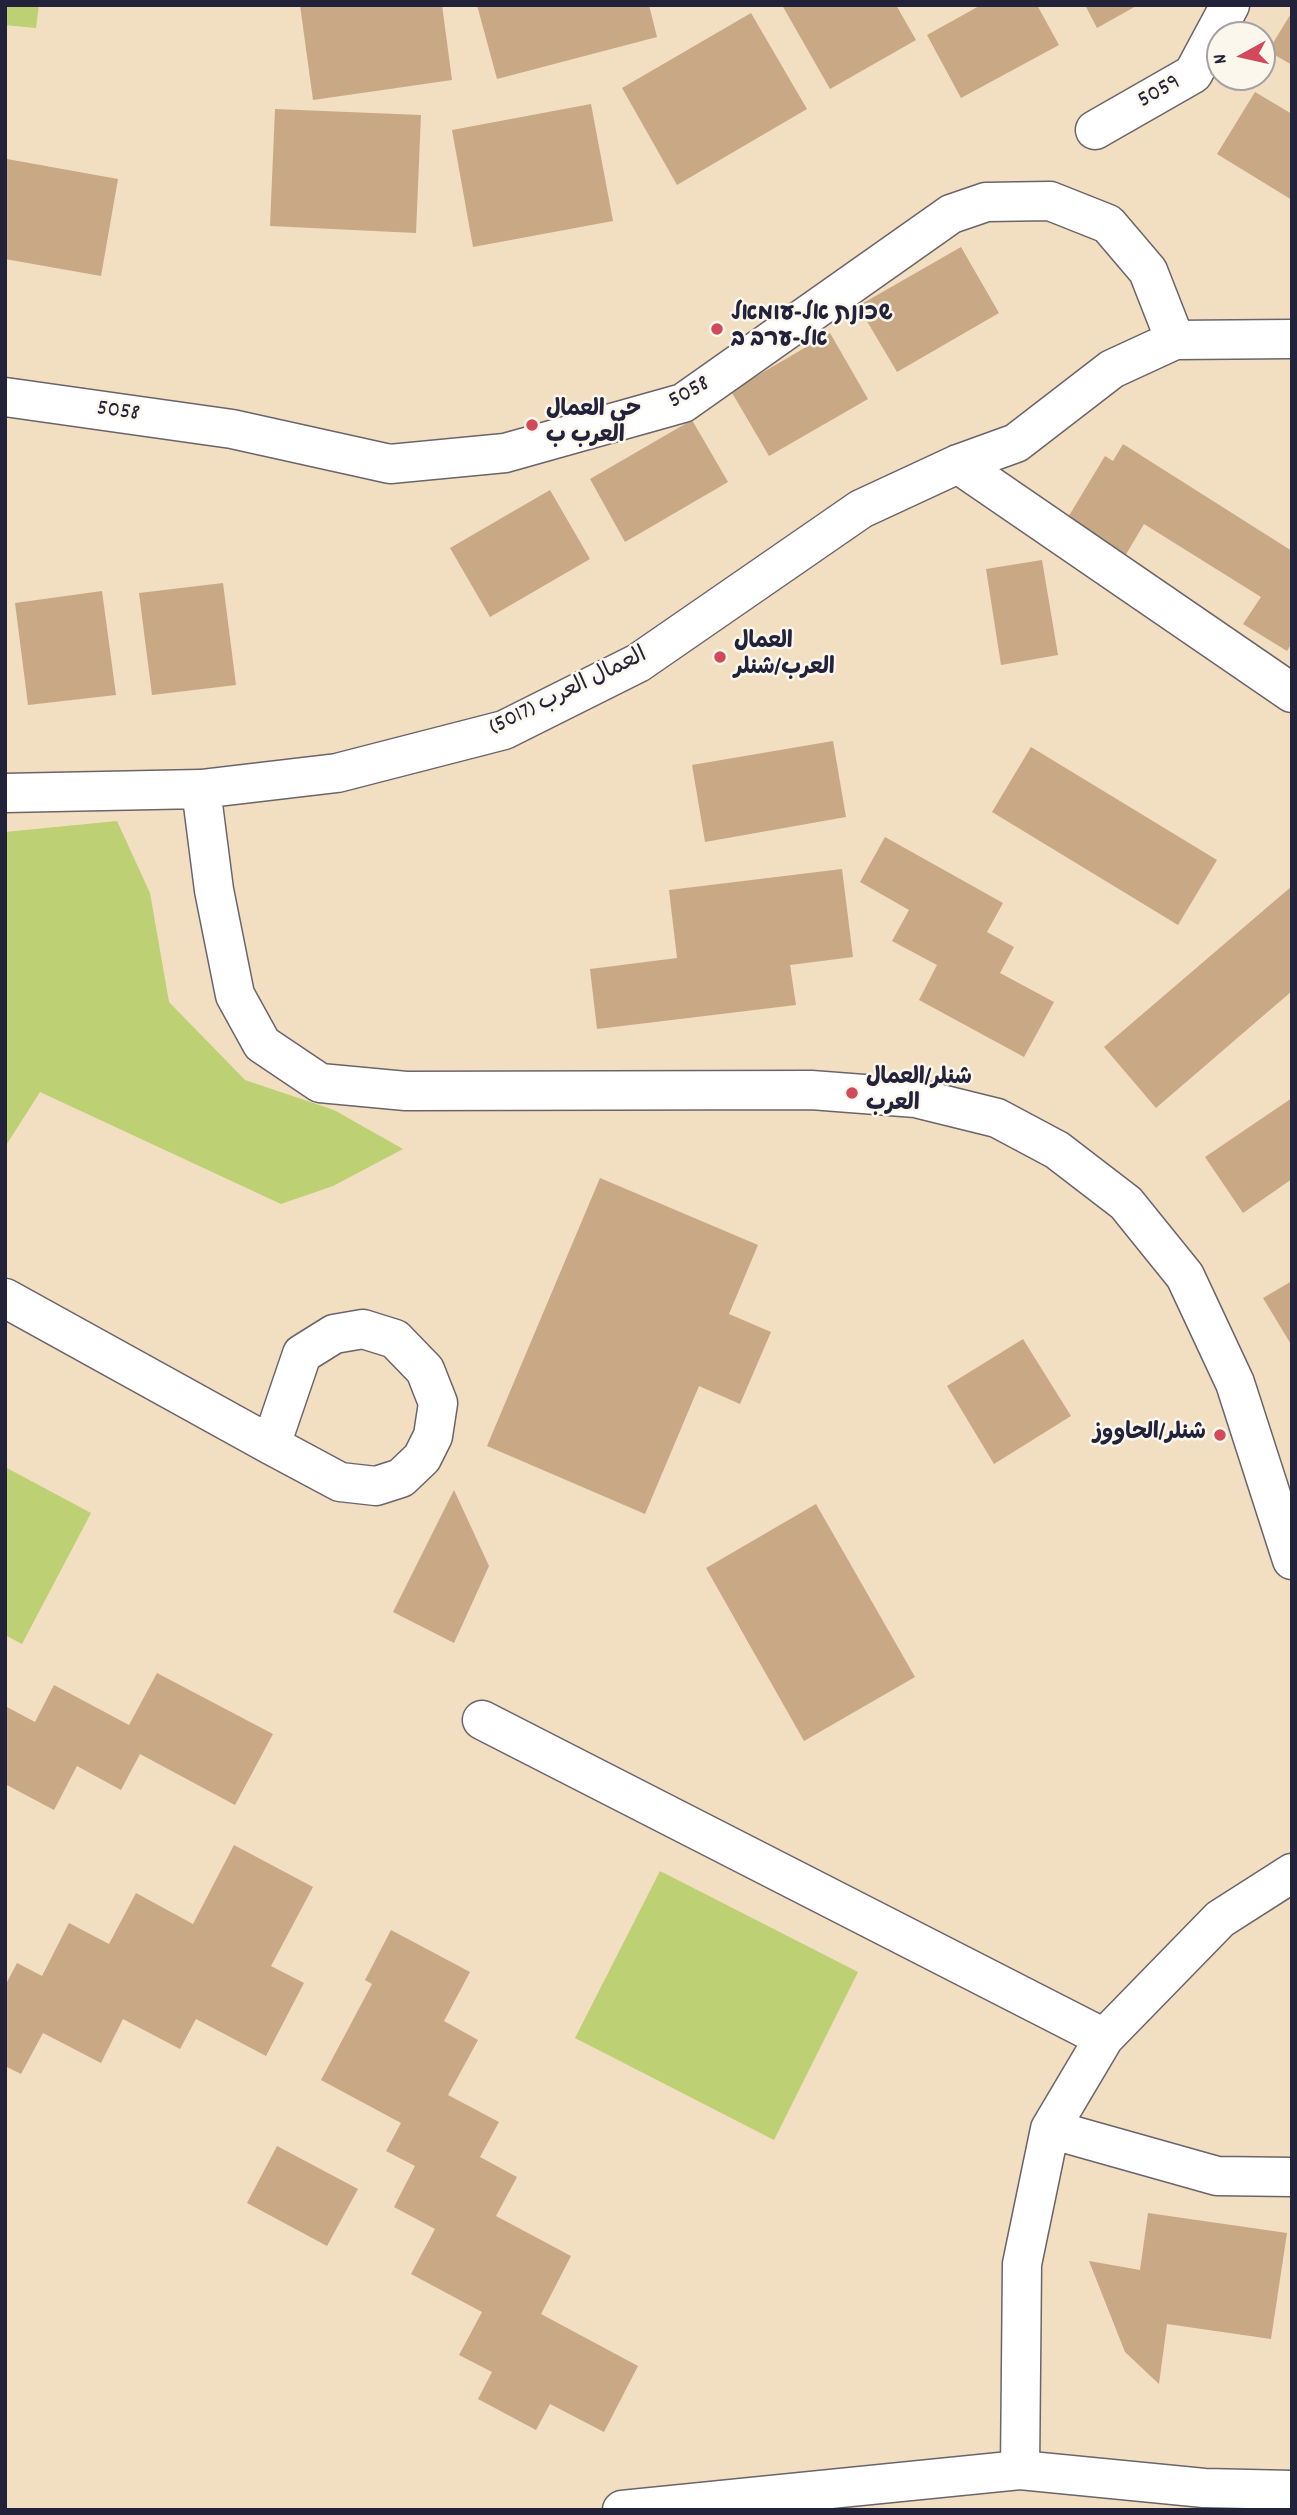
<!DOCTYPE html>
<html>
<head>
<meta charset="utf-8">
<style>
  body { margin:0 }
  #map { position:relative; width:1297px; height:2515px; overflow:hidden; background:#f2dec1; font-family:Dekko,sans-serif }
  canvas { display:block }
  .frame { position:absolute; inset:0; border:7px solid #22223b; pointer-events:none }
  .north { position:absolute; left:1206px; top:21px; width:70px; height:70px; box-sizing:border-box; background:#fbf7ec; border:2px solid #a4a2a5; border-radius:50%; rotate:262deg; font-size:19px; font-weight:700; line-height:28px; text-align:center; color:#22223b }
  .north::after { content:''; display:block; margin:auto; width:24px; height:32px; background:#d1495b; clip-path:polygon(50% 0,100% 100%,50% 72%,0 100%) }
</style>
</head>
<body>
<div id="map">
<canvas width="1297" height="2515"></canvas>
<div class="frame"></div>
<div class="north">N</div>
</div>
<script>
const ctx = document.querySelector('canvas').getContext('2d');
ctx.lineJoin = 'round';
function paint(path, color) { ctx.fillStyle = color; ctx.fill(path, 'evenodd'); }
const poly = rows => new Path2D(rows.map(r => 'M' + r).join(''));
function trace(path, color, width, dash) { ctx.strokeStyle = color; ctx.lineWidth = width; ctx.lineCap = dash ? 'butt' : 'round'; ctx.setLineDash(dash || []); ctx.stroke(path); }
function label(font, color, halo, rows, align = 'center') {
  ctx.font = font + ' Dekko,"Playpen Sans Arabic","Playpen Sans Hebrew",sans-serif'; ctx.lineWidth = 5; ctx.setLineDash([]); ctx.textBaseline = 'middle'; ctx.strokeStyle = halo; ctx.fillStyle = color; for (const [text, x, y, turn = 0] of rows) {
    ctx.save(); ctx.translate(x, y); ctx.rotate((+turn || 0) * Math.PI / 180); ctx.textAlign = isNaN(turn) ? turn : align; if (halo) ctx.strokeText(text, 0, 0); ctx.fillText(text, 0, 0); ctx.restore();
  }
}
const green = poly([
  [5,5,39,5,36,28,5,25],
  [117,821,150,893,169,1002,245,1080,334,1110,403,1149,333,1186,281,1204,40,1092,5,1147,5,832],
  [5,1467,91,1513,22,1644,5,1635],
  [660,1871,858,1972,774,2140,575,2038]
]);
const building = poly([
  [300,5,442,5,452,80,313,100],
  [477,5,649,5,657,37,497,79],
  [782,5,896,5,916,40,830,89],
  [981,5,1037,5,1059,45,961,98,927,35],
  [1085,5,1138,5,1097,28],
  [1292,12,1292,65,1268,51],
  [751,13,807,109,677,185,622,88],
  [1255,92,1292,114,1292,200,1217,154],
  [591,104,613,221,473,247,452,130],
  [275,109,421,115,416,233,270,226],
  [7,159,118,179,101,276,5,259],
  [961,247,999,313,897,372,858,306],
  [830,333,868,399,769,456,731,391],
  [692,420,728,482,625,542,590,479],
  [1123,444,1292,551,1292,643,1287,651,1243,624,1261,597,1144,524,1125,556,1067,519,1105,456,1113,461],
  [550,490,590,559,490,617,450,548],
  [1042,560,1058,655,1001,665,986,569],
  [223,583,236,685,152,695,139,593],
  [102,591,116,695,28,705,15,603],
  [833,741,846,817,705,842,692,765],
  [1031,747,1217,860,1178,925,992,812],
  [885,837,1003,903,987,932,1014,947,1000,973,1054,1002,1024,1057,919,1000,937,965,892,941,909,910,860,882],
  [842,869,853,957,790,965,796,1005,597,1029,590,969,677,958,669,890],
  [1292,886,1292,991,1156,1108,1104,1047],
  [1292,1098,1292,1179,1243,1213,1205,1157],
  [600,1178,758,1245,729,1314,771,1332,740,1404,699,1386,645,1514,487,1446],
  [1292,1281,1292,1346,1263,1298],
  [1023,1339,1071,1416,994,1464,947,1386],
  [454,1490,489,1566,454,1643,393,1612],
  [816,1504,915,1677,804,1741,706,1568],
  [157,1673,273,1734,235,1805,140,1754,121,1790,77,1766,54,1810,5,1784,5,1706,35,1722,54,1685,129,1725],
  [234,1845,313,1887,271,1966,304,1983,266,2056,196,2019,180,2049,123,2019,101,2063,43,2033,21,2074,5,2066,5,1982,7,1982,17,1963,42,1976,69,1923,109,1944,136,1893,193,1924],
  [391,1930,470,1972,444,2021,478,2040,448,2095,499,2122,480,2157,517,2177,496,2216,571,2256,541,2314,638,2366,604,2432,550,2404,536,2430,478,2399,492,2372,459,2355,482,2312,411,2274,435,2229,394,2207,415,2166,386,2151,401,2123,321,2080,372,1984,365,1980],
  [277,2146,358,2189,327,2246,247,2203],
  [1148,2213,1287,2233,1271,2339,1167,2324,1159,2384,1125,2352,1089,2261,1140,2270]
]);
const minor = poly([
  [1095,130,1193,74,1230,5],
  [5,397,232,429,390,464,505,453,683,403,951,214,986,202,1050,201,1108,224,1148,271,1175,340],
  [958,464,1292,693],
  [201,789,214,890,235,995,262,1044,320,1083,406,1091,811,1090,916,1098,997,1118,1057,1150,1126,1203,1185,1276,1235,1383,1292,1560],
  [5,793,201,789,337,773,504,730,638,663,861,509,958,464,1016,443,1112,369,1175,340,1292,339],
  [5,1298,271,1445,340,1482,376,1486,401,1478,422,1458,433,1436,438,1403,425,1370,395,1339,363,1329,334,1334,302,1354,271,1445],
  [482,1720,1104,2038],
  [1050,2129,1217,2176,1292,2177],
  [1020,2470,1022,2264,1050,2129,1104,2038,1220,1919,1292,1873],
  [622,2510,1020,2470,1204,2488,1292,2490]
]);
const markers = [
  [717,329,7,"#d1495b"],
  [532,425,7,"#d1495b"],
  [720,657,7,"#d1495b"],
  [852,1093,7,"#d1495b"],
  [1220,1435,7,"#d1495b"]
];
const streetNames = [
  ["5059",1160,93,-30],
  ["5058",690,394,-29],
  ["5058",118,413,8],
  ["العمال العرب (5017)",569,693,-26]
];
const poiNames = [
  ["שכונת אל-עומאל",731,316],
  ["אל-ערב ב",731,342],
  ["حي العمال",546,412],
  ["العرب ب",546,438],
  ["العمال",734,644],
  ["العرب/شنلر",734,670],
  ["شنلر/العمال",866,1080],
  ["العرب",866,1106],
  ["شنلر/الحاووز",1206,1435,"right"]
];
paint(green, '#bdd073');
paint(building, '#c9a886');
trace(minor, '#6b646a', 41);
trace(minor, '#fff', 38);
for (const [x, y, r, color] of markers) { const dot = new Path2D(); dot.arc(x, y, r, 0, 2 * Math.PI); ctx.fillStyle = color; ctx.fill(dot); trace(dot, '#fbf7ec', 2.5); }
label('23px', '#22223b', '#fbf7ec', streetNames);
label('bold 23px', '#22223b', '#fbf7ec', poiNames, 'left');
</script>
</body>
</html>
